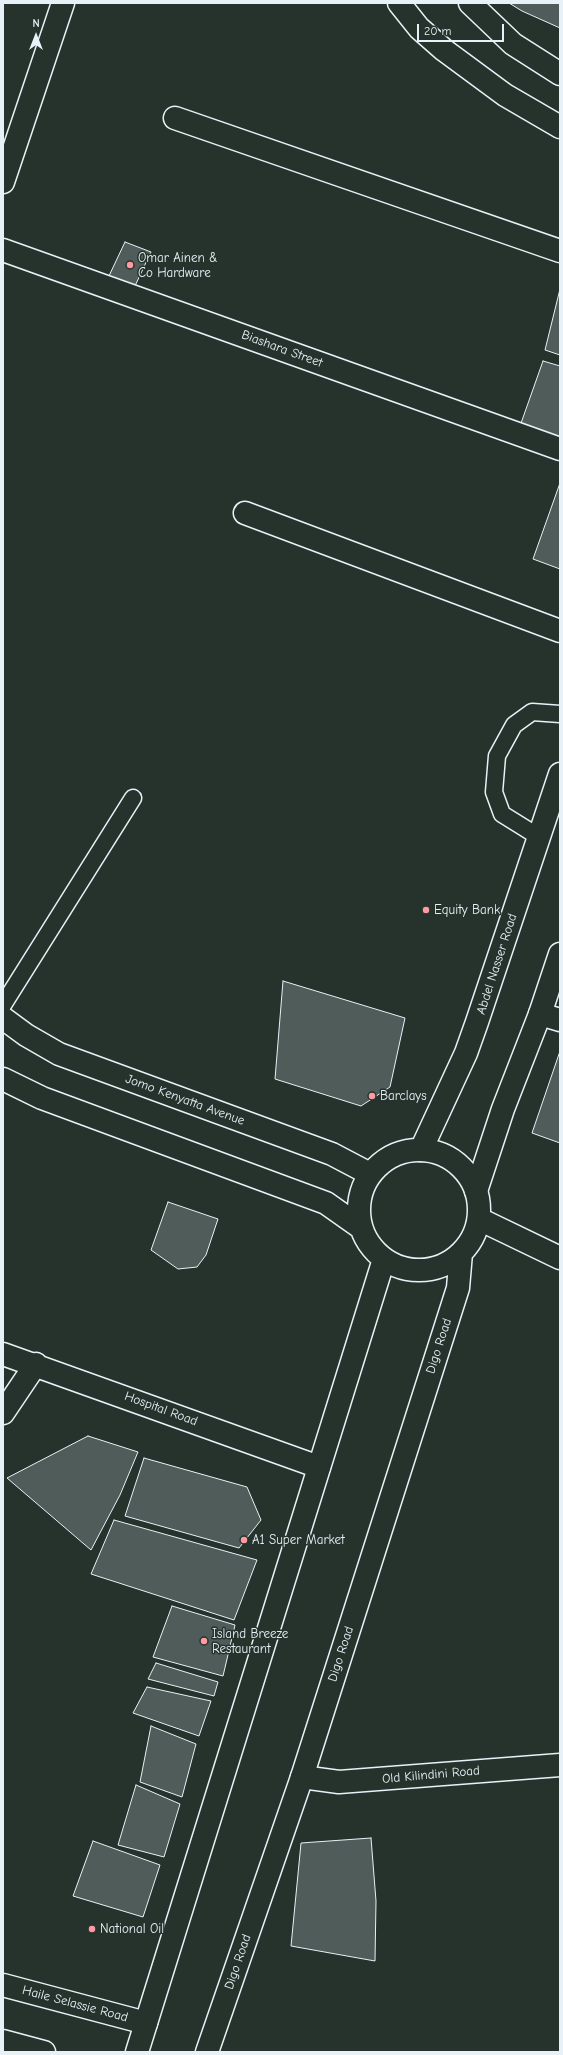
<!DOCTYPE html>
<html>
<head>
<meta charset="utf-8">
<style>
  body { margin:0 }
  #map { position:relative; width:563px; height:2055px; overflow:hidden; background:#26332d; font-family:"Comic Neue",sans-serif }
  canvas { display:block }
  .frame { position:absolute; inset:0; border:4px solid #e8f1f8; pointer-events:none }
  .north { position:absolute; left:16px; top:16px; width:40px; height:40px; -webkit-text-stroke:3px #26332d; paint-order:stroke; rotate:0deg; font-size:11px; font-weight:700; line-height:16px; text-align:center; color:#e8f1f8 }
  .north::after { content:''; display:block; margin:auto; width:14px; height:18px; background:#e8f1f8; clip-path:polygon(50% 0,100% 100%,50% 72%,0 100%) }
  .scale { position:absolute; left:417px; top:24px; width:87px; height:18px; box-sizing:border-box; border:2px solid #e8f1f8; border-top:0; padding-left:5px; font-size:12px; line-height:14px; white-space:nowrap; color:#e8f1f8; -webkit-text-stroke:3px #26332d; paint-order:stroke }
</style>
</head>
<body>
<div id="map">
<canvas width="563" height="2055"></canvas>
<div class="frame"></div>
<div class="north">N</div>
<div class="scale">20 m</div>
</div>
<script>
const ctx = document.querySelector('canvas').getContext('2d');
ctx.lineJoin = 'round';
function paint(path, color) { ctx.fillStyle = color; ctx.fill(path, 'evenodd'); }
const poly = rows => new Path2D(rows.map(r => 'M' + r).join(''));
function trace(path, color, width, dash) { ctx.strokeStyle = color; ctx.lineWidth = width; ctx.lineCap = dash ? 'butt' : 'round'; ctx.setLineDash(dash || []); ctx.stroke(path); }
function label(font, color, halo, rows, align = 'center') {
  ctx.font = font + ' "Comic Neue",sans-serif'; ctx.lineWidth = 3; ctx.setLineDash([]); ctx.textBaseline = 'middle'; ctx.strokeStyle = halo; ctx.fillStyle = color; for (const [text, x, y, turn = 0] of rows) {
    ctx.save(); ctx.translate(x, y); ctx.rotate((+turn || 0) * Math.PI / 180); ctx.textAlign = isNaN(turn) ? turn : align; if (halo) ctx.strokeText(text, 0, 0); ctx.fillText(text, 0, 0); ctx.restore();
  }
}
const building = poly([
  [509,3,560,3,560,28,522,11,509,3],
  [125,242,151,252,134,288,108,278,125,242],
  [560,289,560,355,545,350,560,289],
  [543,361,560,366,560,440,520,426,543,361],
  [560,483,560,569,533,559,560,483],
  [283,981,405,1018,390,1087,361,1106,275,1079,283,981],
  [559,1054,560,1054,560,1143,532,1133,559,1054],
  [168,1202,218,1219,206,1255,197,1267,178,1269,151,1250,168,1202],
  [88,1436,138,1452,120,1495,91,1550,7,1478,88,1436],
  [144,1458,247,1487,261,1520,239,1548,125,1516,144,1458],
  [114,1520,257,1560,234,1620,91,1574,114,1520],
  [172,1606,235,1625,223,1676,153,1657,172,1606],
  [156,1663,218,1682,214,1696,148,1679,156,1663],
  [147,1687,211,1701,199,1736,133,1713,147,1687],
  [151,1726,196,1744,182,1797,140,1782,151,1726],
  [136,1785,180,1804,164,1857,118,1845,136,1785],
  [371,1838,376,1901,375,1961,291,1946,301,1843,371,1838],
  [93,1841,160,1865,143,1917,73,1896,93,1841]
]);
const lane = poly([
  [539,837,502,814,494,792,497,756,514,725,532,712,560,714],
  [3,1005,133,798]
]);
const street = poly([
  [175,118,560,251],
  [3,182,63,3],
  [3,250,560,449],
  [245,513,560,631],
  [540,1014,560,1020],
  [479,1219,560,1258],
  [3,1354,319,1467],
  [3,1413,36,1364],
  [302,1777,339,1782,560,1765]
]);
const secondary = poly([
  [399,3,419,28,444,50,505,95,560,127],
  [470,3,513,44,560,74],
  [421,1150,466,1053,477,1022,560,774],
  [476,1191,503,1109,540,1014,560,954],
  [3,1985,146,2023],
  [3,2041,44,2052]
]);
const highway = poly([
  [3,1018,26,1035,59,1054,332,1154,370,1174],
  [3,1079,42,1098,326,1203,360,1227],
  '359 1210a60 60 0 1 1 120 0a60 60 0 1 1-120 0Z',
  [137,2052,384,1259],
  [207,2052,302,1777,458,1288,461,1253]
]);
const markers = [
  [130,265,4,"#ff9aa2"],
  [426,910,4,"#ff9aa2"],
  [372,1096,4,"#ff9aa2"],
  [244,1540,4,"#ff9aa2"],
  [204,1641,4,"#ff9aa2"],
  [92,1929,4,"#ff9aa2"]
];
const poiNames = [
  ["Omar Ainen &",138,258],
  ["Co Hardware",138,273],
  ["Equity Bank",434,910],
  ["Barclays",380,1096],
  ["A1 Super Market",252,1540],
  ["Island Breeze",212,1634],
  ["Restaurant",212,1649],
  ["National Oil",100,1929]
];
const streetNames = [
  ["Biashara Street",282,349,20],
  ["Abdel Nasser Road",497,964,-72],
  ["Jomo Kenyatta Avenue",185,1100,20],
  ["Digo Road",439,1346,-72],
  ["Hospital Road",161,1409,20],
  ["Digo Road",341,1654,-72],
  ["Old Kilindini Road",431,1775,-5],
  ["Digo Road",238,1962,-71],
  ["Haile Selassie Road",75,2004,15]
];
paint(building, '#505c59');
trace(building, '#e8f1f8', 1);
trace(lane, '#e8f1f8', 19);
trace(street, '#e8f1f8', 25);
trace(secondary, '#e8f1f8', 25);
trace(highway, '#e8f1f8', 25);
trace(lane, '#26332d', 16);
trace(street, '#26332d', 22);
trace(secondary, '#26332d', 22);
trace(highway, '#26332d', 22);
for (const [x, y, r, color] of markers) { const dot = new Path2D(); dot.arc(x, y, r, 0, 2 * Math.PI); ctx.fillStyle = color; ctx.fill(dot); trace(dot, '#26332d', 1.5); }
label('13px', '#e8f1f8', '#26332d', poiNames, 'left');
label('13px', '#e8f1f8', '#26332d', streetNames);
</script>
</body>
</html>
